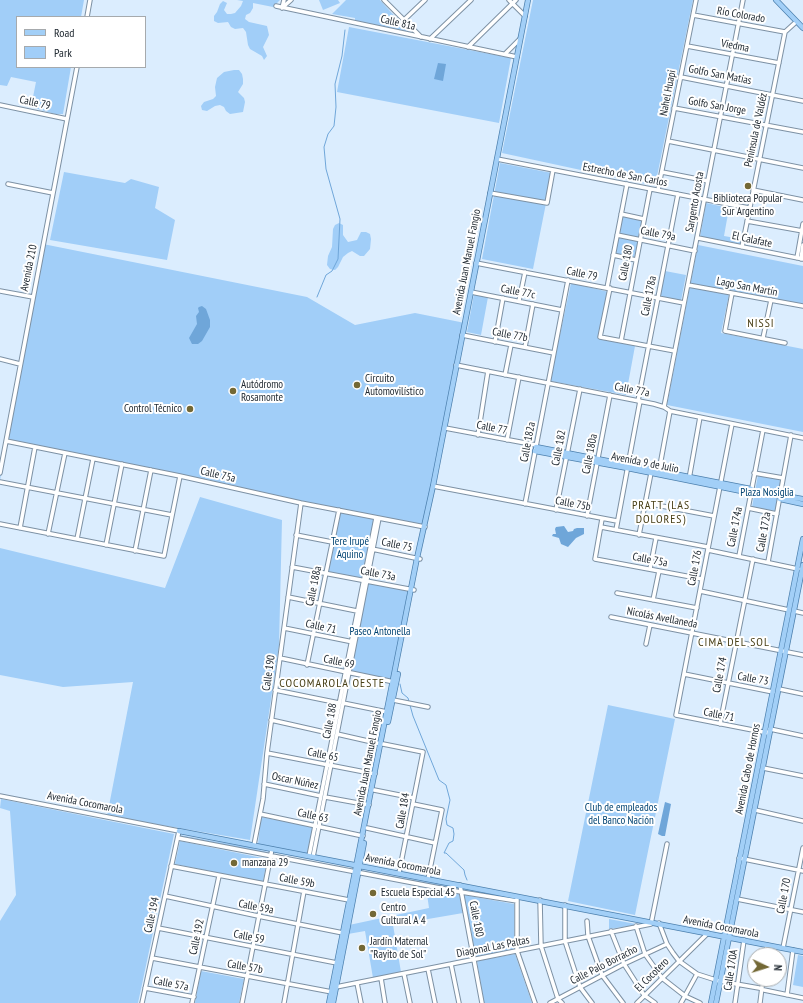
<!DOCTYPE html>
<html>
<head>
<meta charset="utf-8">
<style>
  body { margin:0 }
  #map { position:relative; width:803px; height:1003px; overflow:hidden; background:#dbedfe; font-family:"PT Sans Narrow",sans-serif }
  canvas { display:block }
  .legend { position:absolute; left:16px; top:16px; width:130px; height:52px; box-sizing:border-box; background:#fff; border:1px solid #a6aaad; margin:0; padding:5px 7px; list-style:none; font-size:12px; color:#212a32 }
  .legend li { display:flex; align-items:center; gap:8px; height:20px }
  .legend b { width:20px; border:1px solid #a6aaad }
  .north { position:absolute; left:747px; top:947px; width:40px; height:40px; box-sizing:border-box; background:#fff; border:1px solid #a6aaad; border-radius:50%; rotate:94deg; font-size:11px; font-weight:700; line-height:16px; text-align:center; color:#212a32 }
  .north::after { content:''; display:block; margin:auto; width:14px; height:18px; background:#736835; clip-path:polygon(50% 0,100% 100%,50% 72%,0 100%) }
</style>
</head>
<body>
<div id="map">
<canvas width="803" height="1003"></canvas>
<ul class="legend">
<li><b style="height:5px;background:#a2cff7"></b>Road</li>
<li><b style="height:11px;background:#a1cef8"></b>Park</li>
</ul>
<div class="north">N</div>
</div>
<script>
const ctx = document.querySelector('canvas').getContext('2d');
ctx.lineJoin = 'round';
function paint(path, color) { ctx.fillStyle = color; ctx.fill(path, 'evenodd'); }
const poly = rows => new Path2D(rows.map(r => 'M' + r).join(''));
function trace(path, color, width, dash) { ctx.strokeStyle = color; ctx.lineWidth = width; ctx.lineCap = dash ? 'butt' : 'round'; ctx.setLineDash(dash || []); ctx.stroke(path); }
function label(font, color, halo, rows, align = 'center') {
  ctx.font = font + ' "PT Sans Narrow",sans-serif'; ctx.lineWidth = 4; ctx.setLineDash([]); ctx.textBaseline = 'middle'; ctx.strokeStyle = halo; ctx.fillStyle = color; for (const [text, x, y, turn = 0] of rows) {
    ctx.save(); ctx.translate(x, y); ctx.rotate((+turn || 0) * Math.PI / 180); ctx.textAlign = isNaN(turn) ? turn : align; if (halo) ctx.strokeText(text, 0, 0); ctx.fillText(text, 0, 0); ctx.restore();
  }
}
const green = poly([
  [0,0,84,0,81,17,17,17,17,67,71,67,63,114,55,114,31,107,36,82,11,77,7,86,0,85],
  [237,0,280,0,273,7,253,3,253,8,250,13,246,15,245,19,249,22,267,26,269,35,263,47,267,56,264,60,262,56,250,49,248,45,246,32,243,28,235,29,231,27,228,22,218,23,214,21,214,16,217,12,220,4,223,1,227,3,224,10,227,14,231,14,235,13,241,6,243,1],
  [319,0,338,0,340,3,323,10],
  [346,0,380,0,410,33,355,22,355,18,332,14],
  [533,0,693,0,655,186,502,153],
  [349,27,511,58,499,123,337,92],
  [234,70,239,70,242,74,243,79,243,84,238,92,244,98,245,102,243,112,230,114,226,111,224,107,220,105,215,106,207,111,202,110,201,106,204,102,213,99,216,96,215,87,217,78,224,72],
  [500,163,552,173,533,269,482,259],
  [64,172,125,183,131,179,159,187,155,208,175,220,167,260,50,240],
  [706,203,729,208,724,236,741,239,740,245,700,237],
  [623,216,642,220,638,238,619,234],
  [339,223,343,225,343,235,348,242,357,240,361,232,366,232,370,234,371,239,370,249,364,256,360,256,352,251,348,253,343,257,338,267,335,270,330,269,327,265,328,256,332,247,333,229,335,225],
  [618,237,638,241,634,258,615,255],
  [43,244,307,297,355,325,415,313,465,323,425,527,6,441,0,481,0,473],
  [698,245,803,266,803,305,730,290,721,333,803,349,803,432,667,405],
  [665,271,686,275,681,301,660,296],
  [571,283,609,292,599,338,635,346,626,395,550,381],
  [474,294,488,297,481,335,467,332],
  [758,475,782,480,775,511,752,507],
  [200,497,282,520,279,646,250,840,107,816,133,682,63,687,0,675,0,548,165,588],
  [340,512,374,519,362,579,328,572],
  [368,583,408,591,391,680,351,672],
  [608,705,675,719,635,915,568,901],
  [1,799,174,834,138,1003,0,1003,0,921,16,895,10,811,0,808],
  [261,817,313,827,308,854,258,844],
  [180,835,248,847,268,852,268,854,248,849,180,837],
  [180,841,267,859,263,882,175,864],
  [360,870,510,897,510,899,360,872],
  [426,887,459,894,463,913,393,925,401,972,373,978,365,931,348,934,349,925,429,908],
  [464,895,514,904,514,949,476,957],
  [609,919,636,924,636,925,609,929],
  [515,954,532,1003,484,1003,477,961],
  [798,955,803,956,803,987,793,985],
  [201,971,244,979,239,1003,195,1003]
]);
const water = poly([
  [438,63,446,64,443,81,434,79],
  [202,306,206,309,210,320,210,327,202,341,198,344,192,344,189,338,197,324,196,316,199,312,198,308,199,307],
  [564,526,568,532,573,531,574,529,577,528,584,528,584,534,576,538,568,547,561,544,559,538,552,536,553,534,556,534,555,529,556,527],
  [665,802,671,804,665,836,662,836,658,834]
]);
const stream = poly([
  [317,297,326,275,332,271,338,259,340,219,326,169,324,147,328,134,334,126,336,107,335,84,342,56,345,30],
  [400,684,402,693,408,698,413,716,439,780,446,785,450,800,446,819,447,825,453,828,454,834,453,841,449,843,444,853,446,853,464,870,465,875,467,880]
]);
const minor = poly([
  [384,0,421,37],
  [509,0,525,16],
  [276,6,517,57],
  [282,8,291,0],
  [282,8,284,0],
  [693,15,785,32],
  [87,17,90,0],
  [404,20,425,0],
  [430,39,471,0],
  [687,46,779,63],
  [468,47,516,0],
  [505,54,520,39],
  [681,77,803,101],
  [0,105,67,119],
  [674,108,803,132],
  [668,141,803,168],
  [497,159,749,208],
  [662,172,708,181],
  [8,184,53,193],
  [658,190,696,0],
  [753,190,803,200],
  [490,193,547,203,553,170],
  [621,214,644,219],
  [747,221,803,231],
  [617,235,695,251],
  [698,238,803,259],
  [742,247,785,32,796,22],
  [613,255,636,260],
  [797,258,803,224],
  [801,259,803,245],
  [476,263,684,303],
  [688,285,803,306],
  [607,288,627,184],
  [610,288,600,337,675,351],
  [0,291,33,297],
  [471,292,562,310],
  [732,293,725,331,785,343],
  [519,301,525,272],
  [462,335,554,353],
  [763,338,771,300],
  [621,341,650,189],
  [495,342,503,298],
  [525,347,533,304],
  [0,359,20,364],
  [456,365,654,404,664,407,670,411,803,438],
  [505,375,511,345],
  [638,401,678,194],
  [664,407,743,0],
  [732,424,676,715,768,733,770,729,803,736],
  [445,428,536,445],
  [478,435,488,371],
  [507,440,519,377],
  [6,441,180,476,301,503,425,527],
  [659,471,670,411],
  [0,473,77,67],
  [754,473,783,478],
  [689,479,700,417],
  [0,482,172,515],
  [433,486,617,521],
  [646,503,714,516],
  [525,504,568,280],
  [748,508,777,514],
  [556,510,580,389],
  [587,516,610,395],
  [602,519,595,559,702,579],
  [0,524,164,556,180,476],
  [601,527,708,547],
  [20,528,35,447],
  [616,530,640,401],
  [48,534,65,453],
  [296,535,332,542],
  [639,535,651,473],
  [77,539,93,459],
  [106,545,122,464],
  [372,549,420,559],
  [708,550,798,569],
  [135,551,151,470],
  [739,556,763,430],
  [768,562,791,435],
  [292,567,414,590],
  [650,569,656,538],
  [700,591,789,610],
  [617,593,697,608],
  [288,597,357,611],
  [653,600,659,571],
  [794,611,803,613],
  [611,617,803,655],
  [284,628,353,642],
  [646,644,650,625],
  [280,658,394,682],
  [307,665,339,510],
  [684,674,773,692],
  [779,689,803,694],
  [275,690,339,703],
  [393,700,428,707],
  [343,703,387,712],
  [271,720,333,734],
  [720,724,753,559],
  [337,734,381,744],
  [383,744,423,752,399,873],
  [267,753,375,774],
  [763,768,803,776],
  [264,784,321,796],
  [374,790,414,798],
  [0,796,179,831,142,1003],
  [325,797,369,805],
  [413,804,442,810,428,879],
  [755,810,803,821],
  [260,814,363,836],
  [367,828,435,843],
  [178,838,461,892,517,901],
  [254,845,263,799,267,753,301,503],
  [309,856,376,518],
  [313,857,379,518],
  [739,858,803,871],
  [171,866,349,900],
  [460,885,482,1003],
  [165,896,258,916,343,933],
  [517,899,517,951,535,1003],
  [737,899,803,912],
  [540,900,541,946,558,999,562,1003],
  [565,905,565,941,580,987,592,1003],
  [587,921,588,936,602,975,623,1003],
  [659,923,667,944,673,953,679,961,697,974,719,981,759,988,764,990,803,998],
  [636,926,645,954,662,978,685,996,700,1003],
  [158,928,337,963],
  [611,931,624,964,644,995,655,1003],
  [783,948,803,848],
  [766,955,767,945],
  [152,958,332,992],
  [451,964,459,1003],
  [428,969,435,1003],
  [404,974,410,1003],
  [381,978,385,1003],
  [357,983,361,1003],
  [336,987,651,924,667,844],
  [145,988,194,997],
  [787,995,793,950],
  [192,1003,219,876],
  [242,1003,272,849],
  [284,1003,304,891],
  [550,1003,624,964,667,944],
  [637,1003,708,933],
  [681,1003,697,974],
  [735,1003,744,940],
  [760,1003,763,979]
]);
const major = poly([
  [776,0,803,28],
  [536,447,751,489],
  [535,451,627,468,751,493],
  [780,495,803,499],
  [780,499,803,504],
  [388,722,398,674],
  [179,831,803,952],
  [329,1003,417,558,433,486,528,0],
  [333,1003,364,843],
  [711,1003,803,539],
  [716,1003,803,565]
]);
const markers = [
  [748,186,4,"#736835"],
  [357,385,4,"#736835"],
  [233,391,4,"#736835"],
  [190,409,4,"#736835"],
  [234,863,4,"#736835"],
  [373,893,4,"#736835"],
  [373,914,4,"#736835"],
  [362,948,4,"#736835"]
];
const streetNames = [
  ["Río Colorado",741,15,10],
  ["Calle 81a",398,23,13],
  ["Viedma",735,46,11],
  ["Golfo San Matías",720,75,11],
  ["Nahel Huapi",668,93,-79],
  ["Calle 79",35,103,12],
  ["Golfo San Jorge",717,106,10],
  ["Península de Valdéz",756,130,-78],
  ["Estrecho de San Carlos",625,175,11],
  ["Sargento Acosta",695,202,-80],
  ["Calle 79a",658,234,11],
  ["El Calafate",752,240,12],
  ["Avenida Juan Manuel Fangio",467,262,-79],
  ["Calle 180",626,263,-79],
  ["Avenida 210",29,268,-79],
  ["Calle 79",582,274,11],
  ["Lago San Martín",747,287,11],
  ["Calle 77c",518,292,11],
  ["Calle 178a",649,296,-79],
  ["Calle 77b",510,335,11],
  ["Calle 77a",632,390,11],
  ["Calle 77",492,428,11],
  ["Calle 182a",528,442,-79],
  ["Calle 182",559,448,-79],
  ["Calle 180a",590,454,-79],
  ["Avenida 9 de Julio",645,463,11],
  ["Calle 75a",218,475,13],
  ["Calle 75b",573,504,11],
  ["Calle 174a",735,527,-79],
  ["Calle 172a",764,532,-80],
  ["Calle 75",397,545,11],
  ["Calle 75a",650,560,11],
  ["Calle 176",695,568,-79],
  ["Calle 73a",378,574,11],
  ["Calle 188a",314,586,-78],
  ["Nicolás Avellaneda",662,618,11],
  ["Calle 71",321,627,12],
  ["Calle 69",339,662,11],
  ["Calle 190",269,673,-82],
  ["Calle 174",720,675,-79],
  ["Calle 73",753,679,10],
  ["Calle 71",719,715,11],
  ["Calle 188",330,721,-79],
  ["Calle 65",323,755,11],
  ["Avenida Juan Manuel Fangio",368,763,-79],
  ["Avenida Cabo de Hornos",748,769,-79],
  ["Oscar Núñez",295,781,12],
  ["Avenida Cocomarola",85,803,11],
  ["Calle 184",403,811,-80],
  ["Calle 63",313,816,12],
  ["Avenida Cocomarola",403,865,11],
  ["Calle 59b",297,881,11],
  ["Calle 170",784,896,-79],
  ["Calle 59a",256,907,11],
  ["Calle 194",152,915,-78],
  ["Calle 180",476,919,79],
  ["Avenida Cocomarola",721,927,11],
  ["Calle 192",197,937,-78],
  ["Calle 59",249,937,11],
  ["Diagonal Las Paltas",493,947,-11],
  ["Calle Palo Borracho",604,965,-27],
  ["Calle 57b",245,967,10],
  ["Calle 170A",731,970,-81],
  ["El Cocotero",652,975,-45],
  ["Calle 57a",171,984,11]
];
const poiNames = [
  ["Biblioteca Popular",748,199,"center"],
  ["Sur Argentino",748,212,"center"],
  ["Circuito",365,379],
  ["Automovilístico",365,392],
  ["Autódromo",241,385],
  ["Rosamonte",241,398],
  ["Control Técnico",182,409,"right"],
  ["manzana 29",242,863],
  ["Escuela Especial 45",381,893],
  ["Centro",381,908],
  ["Cultural A 4",381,921],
  ["Jardín Maternal",370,942],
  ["\"Rayito de Sol\"",370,955]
];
const parkNames = [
  ["Plaza Nosiglia",767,493],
  ["Tere Irupé",350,542],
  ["Aquino",350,555],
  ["Paseo Antonella",380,632],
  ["Club de empleados",621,808],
  ["del Banco Nación",621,821]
];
const neighbourhoodNames = [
  ["NISSI",761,324],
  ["PRATT (LAS",661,506],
  ["DOLORES)",661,520],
  ["CIMA DEL SOL",734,643],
  ["COCOMAROLA OESTE",332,684]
];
paint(green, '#a1cef8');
paint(water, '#6fa6d9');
trace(stream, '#6fa6d9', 1);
trace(minor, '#7d91a4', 5.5);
trace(major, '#4d80ae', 6);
trace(minor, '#fff', 3.5);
trace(major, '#a2cff7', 4.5);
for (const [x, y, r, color] of markers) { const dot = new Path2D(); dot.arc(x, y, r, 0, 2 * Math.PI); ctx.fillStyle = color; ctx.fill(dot); trace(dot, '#fff', 1.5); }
label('11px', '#212a32', '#fff', streetNames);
label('11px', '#212a32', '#fff', poiNames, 'left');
label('11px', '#004372', '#fff', parkNames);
ctx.letterSpacing = '1px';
label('12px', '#483f16', '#fff', neighbourhoodNames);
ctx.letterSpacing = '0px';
</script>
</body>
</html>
